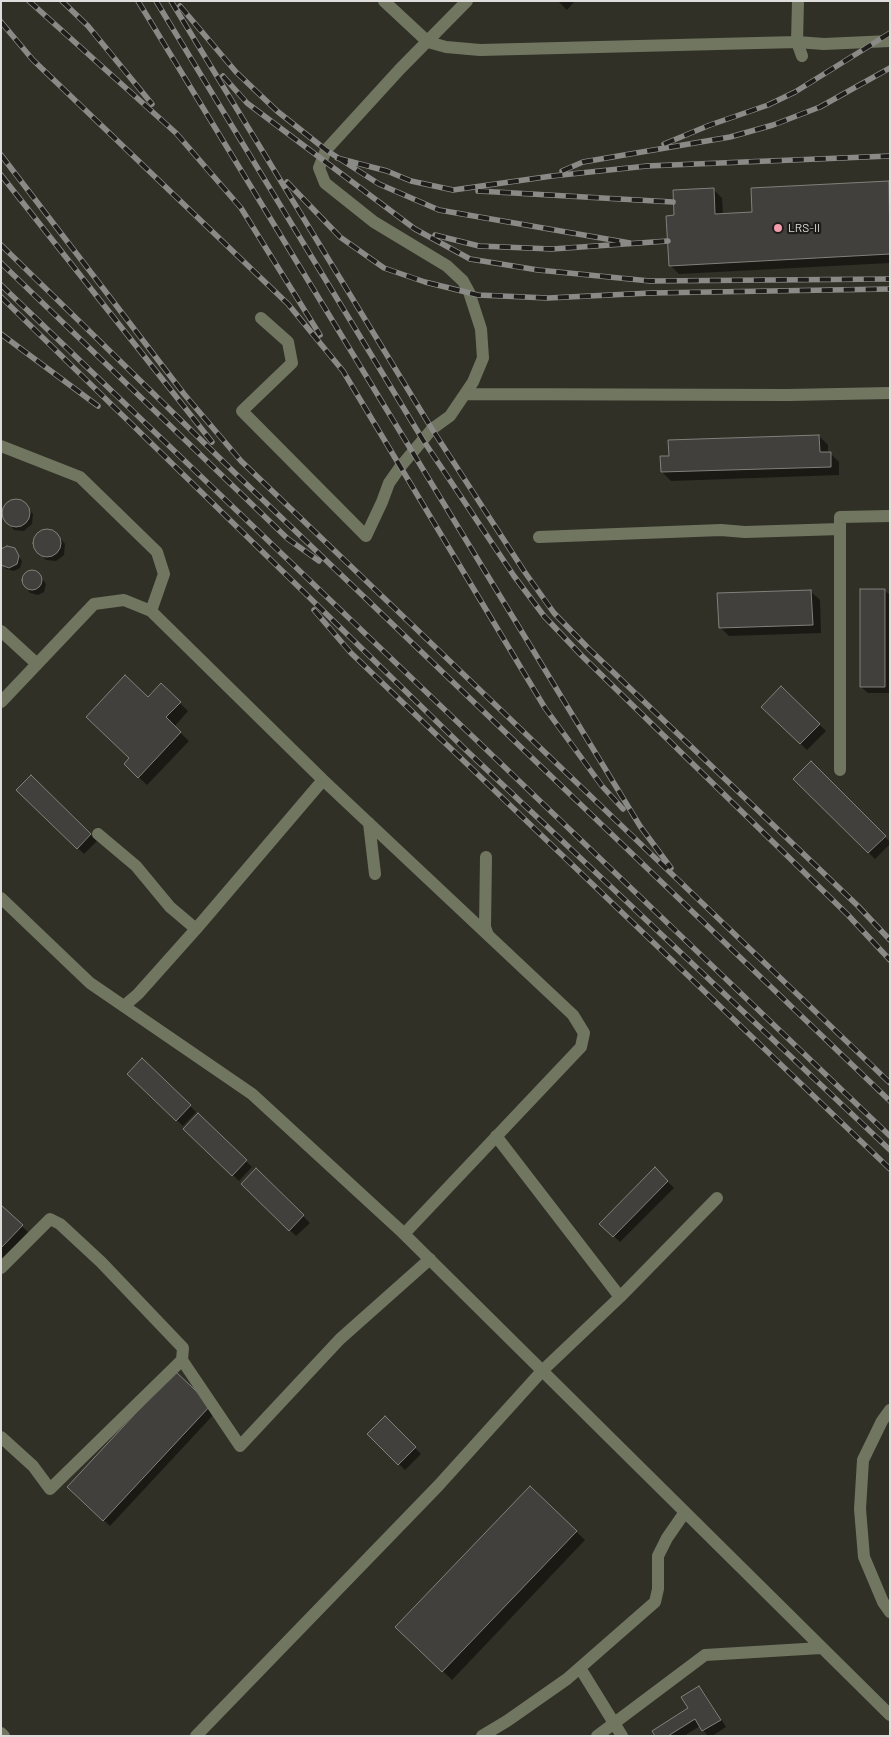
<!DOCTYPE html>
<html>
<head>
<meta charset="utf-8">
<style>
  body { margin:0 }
  #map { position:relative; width:891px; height:1737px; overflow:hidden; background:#272723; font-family:Barlow,sans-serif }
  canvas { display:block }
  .frame { position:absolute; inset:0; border:2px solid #dfdedc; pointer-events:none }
</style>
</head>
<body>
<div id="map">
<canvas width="891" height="1737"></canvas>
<div class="frame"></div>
</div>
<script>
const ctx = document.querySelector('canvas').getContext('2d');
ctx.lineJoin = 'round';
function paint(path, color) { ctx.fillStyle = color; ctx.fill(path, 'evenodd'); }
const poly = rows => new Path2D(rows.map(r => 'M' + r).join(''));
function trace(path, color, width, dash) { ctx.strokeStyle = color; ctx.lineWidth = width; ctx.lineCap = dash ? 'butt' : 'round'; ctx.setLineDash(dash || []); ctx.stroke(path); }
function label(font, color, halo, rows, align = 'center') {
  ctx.font = font + ' Barlow,sans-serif'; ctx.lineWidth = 4.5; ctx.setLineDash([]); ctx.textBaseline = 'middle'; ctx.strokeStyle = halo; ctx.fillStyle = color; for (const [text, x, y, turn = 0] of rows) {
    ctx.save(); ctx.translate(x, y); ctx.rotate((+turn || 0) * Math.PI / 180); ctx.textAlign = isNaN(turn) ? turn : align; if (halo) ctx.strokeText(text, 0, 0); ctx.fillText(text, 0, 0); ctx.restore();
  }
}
const built = poly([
  [1,1,890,1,890,1736,1,1736]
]);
const shadow = poly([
  [558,1,575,1,567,10],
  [889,182,890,263,679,274,670,265,676,216,713,189,722,198,723,215,754,213],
  [819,436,828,445,828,453,830,453,839,462,839,475,671,481,662,472],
  [12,500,22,501,33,514,32,524,24,531,14,530,3,517,4,506],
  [43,531,54,532,65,544,64,555,56,561,46,560,35,547,36,537],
  [14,549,22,561,20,568,14,571,6,569,2,564],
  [31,571,38,573,46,584,44,592,38,595,30,593,22,581,24,574],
  [885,591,890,595,890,693,868,693,861,687],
  [811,592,820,600,821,633,729,636,720,627],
  [161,685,188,711,174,727,189,741,147,785,125,764,131,758,148,698],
  [781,688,826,731,807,750,763,707],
  [811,763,890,842,890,844,875,859,795,779],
  [31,777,97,841,84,854,18,790],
  [142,1060,196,1112,183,1126,129,1074],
  [198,1115,252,1167,239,1181,185,1129],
  [655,1169,674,1188,620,1242,601,1224],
  [256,1170,310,1223,296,1236,242,1184],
  [1,1207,28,1232,1,1261],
  [175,1373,216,1412,110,1526,75,1493],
  [385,1418,421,1454,405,1470,369,1434],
  [530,1488,585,1540,452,1680,397,1627],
  [699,1687,705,1694,726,1727,712,1736,708,1736,700,1726,684,1736,656,1736,690,1709]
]);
const building = poly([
  [889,181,890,254,669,266,666,216,674,215,673,190,714,188,715,214,752,212,751,188,889,181],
  [819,435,820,452,831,452,831,467,661,472,660,456,669,456,668,440,819,435],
  '2 513a14 14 0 1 1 28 0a14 14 0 1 1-28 0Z',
  '33 543a14 14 0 1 1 28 0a14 14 0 1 1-28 0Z',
  [7,546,15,548,19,556,17,564,9,568,1,565,1,549,7,546],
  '22 580a10 10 0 1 1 20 0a10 10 0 1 1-20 0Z',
  [860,589,885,589,885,687,860,687,860,589],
  [811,590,813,625,719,628,717,593,811,590],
  [125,675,148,697,161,683,181,702,166,717,181,732,138,778,124,764,129,758,86,717,125,675],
  [781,686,820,724,800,744,761,707,781,686],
  [811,761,886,836,868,853,793,779,811,761],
  [31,775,91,834,77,849,16,790,31,775],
  [142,1058,191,1105,176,1121,127,1074,142,1058],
  [198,1113,247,1160,232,1176,183,1129,198,1113],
  [655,1167,668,1181,613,1237,599,1224,655,1167],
  [256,1168,304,1215,289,1231,241,1184,256,1168],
  [1,1205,23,1225,1,1248,1,1205],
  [175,1371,211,1405,103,1521,67,1487,175,1371],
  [385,1416,416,1447,398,1465,367,1434,385,1416],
  [530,1486,577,1531,442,1672,395,1627,530,1486],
  [699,1686,721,1720,702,1731,695,1719,668,1736,655,1736,652,1731,688,1708,681,1697,699,1686]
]);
const minor = poly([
  [384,1,428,42,446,47,480,50,797,42,824,44,890,41],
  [798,1,797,42,802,56],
  [261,318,288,342,292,363,242,411,366,536,382,502,389,483,401,466,432,429,450,416,473,382,483,358,481,329,469,292,463,281,447,266,374,222,325,183,319,168,326,150,400,69,467,1],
  [465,394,788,395,890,393],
  [1,446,80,477,157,552,164,574,151,611],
  [539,537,721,530,745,532,840,529],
  [1,631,37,664],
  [1,702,94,604,124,600,151,611,323,780,573,1015,584,1033,581,1047,404,1234],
  [840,770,840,517,890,516],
  [369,823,375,874],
  [98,834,136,866,170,907,196,929],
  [486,857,485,927,488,935],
  [1,898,90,983,252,1094,400,1230,890,1715],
  [124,1006,138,994,196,929,323,780],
  [496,1136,620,1297],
  [1,1268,50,1219,60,1224,101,1262,183,1348,182,1360,50,1489,33,1466,1,1437],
  [182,1360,240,1446,340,1339,430,1259],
  [890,1410,882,1421,863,1460,860,1509,864,1557,883,1602,890,1612],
  [580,1668,622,1736],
  [1,1733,4,1736],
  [196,1736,438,1486,542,1371,620,1297,717,1198],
  [482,1736,507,1721,567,1679,655,1602,658,1589,658,1556,667,1538,685,1512],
  [597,1736,705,1655,821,1648]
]);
const rail = poly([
  [29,1,176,133,241,208,320,335],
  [62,1,88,26,152,104],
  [138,1,640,826,671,868],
  [156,1,423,440,514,576,544,616,582,656,848,915,890,960],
  [171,1,432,429,524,571,554,613,589,649,858,906,890,940],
  [180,6,236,72,277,111,326,150,379,184,439,210,630,243],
  [1,22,33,60,288,304,343,371,545,708,602,786,623,809],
  [223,76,247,103,415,229,470,259,538,270,650,281,890,279],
  [664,144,710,125,768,105,795,92,890,33],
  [1,155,184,394,241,461,890,1083],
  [337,158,387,171,411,181,453,190,552,176,647,166,890,156],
  [562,171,583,162,730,137,773,125,820,107,890,68],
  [1,175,212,442],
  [287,182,340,237,384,268,425,282,478,295,548,298,651,293,890,289],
  [478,191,673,202],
  [435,235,479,246,552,249,668,241],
  [1,245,238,476,890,1101],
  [1,263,288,539,319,561],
  [1,285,890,1136],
  [1,297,468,752,890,1150],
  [1,334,98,406],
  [314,610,351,653,890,1169]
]);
const markers = [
  [778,228,5,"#f39aab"]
];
const poiNames = [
  ["LRS-II",788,228]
];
paint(built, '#313026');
paint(shadow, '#0007');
paint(building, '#42403c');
trace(building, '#82807b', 1);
trace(minor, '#717661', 12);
trace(rail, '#8a8a87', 5.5);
trace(rail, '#1e1d19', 4, [11]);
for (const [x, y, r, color] of markers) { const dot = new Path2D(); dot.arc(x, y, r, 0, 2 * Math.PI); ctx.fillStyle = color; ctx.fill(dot); trace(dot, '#1e1d19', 2); }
label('12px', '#dfdedc', '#1e1d19', poiNames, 'left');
</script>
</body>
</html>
